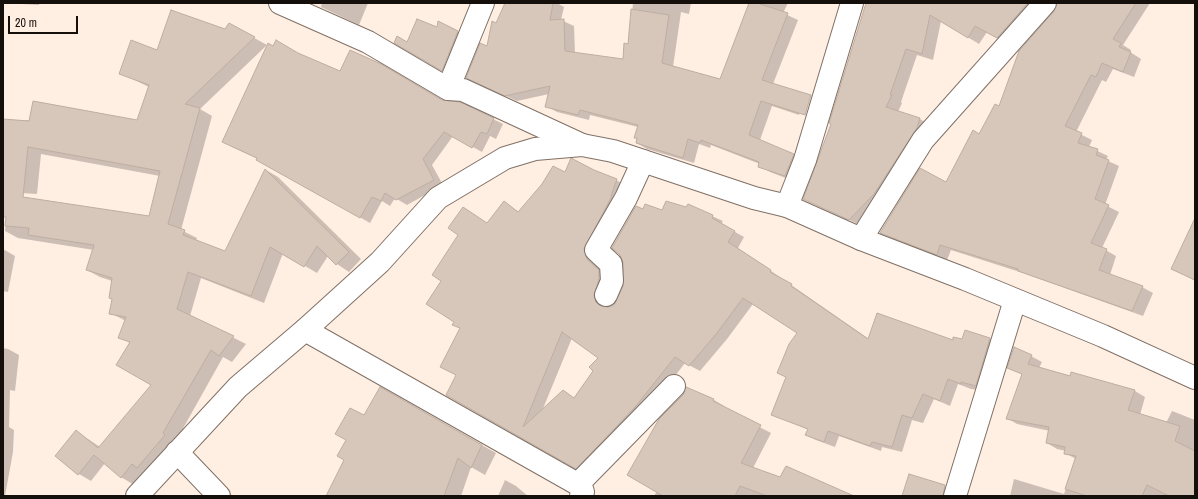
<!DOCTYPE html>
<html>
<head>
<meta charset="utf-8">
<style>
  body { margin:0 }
  #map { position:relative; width:1198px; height:499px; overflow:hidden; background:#ffeee2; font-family:"Archivo Narrow",sans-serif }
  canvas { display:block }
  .frame { position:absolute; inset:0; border:4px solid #150f0b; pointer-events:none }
  .scale { position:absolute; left:8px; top:16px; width:70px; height:18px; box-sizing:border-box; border:2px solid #150f0b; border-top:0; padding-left:5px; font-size:12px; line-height:14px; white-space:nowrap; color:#150f0b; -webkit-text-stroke:3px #ffeee2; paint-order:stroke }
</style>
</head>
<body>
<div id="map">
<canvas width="1198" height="499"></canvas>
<div class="frame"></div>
<div class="scale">20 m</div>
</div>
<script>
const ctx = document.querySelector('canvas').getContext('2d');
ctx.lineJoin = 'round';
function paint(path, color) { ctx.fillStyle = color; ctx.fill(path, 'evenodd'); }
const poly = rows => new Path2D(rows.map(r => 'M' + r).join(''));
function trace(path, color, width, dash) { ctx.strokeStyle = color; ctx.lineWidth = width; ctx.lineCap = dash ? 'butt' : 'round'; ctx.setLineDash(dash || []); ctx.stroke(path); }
const shadow = poly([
  [3,3,39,3,39,5],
  [322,3,368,3,359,25,321,7],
  [506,3,557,3,564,7,561,20,574,26,575,54,624,60,629,45,633,3,691,3,689,14,681,12,673,67,721,80,749,3,788,3,783,13,798,20,773,84,805,97,799,115,772,106,760,140,804,161,796,182,770,172,760,166,760,164,711,145,710,148,699,144,694,163,647,149,637,143,638,139,635,137,638,127,590,115,589,120,557,112,546,106,549,94,517,101,467,78,487,47],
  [867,3,1040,3,1009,43,987,32,979,44,941,21,933,60,917,55,901,102,902,103,898,112,920,119,931,126,860,225,804,199,833,124],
  [1066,3,1150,3,1123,45,1131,50,1130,52,1141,59,1134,77,1113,69,1106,82,1102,80,1076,132,1092,140,1089,147,1108,156,1106,160,1119,166,1105,205,1119,212,1102,248,1116,256,1110,275,1142,287,1153,293,1143,316,1023,273,951,250,947,260,891,238,881,232,947,184,999,108],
  [229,24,267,45,200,109,212,116,181,230,197,238,196,241,225,252,266,170,278,177,361,259,349,272,337,264,328,256,317,273,283,253,264,303,201,278,190,316,246,344,232,362,223,357,176,441,150,475,144,471,134,485,121,477,105,463,91,481,79,474,76,431,100,447,152,385,130,343,120,337,126,321,110,313,113,299,112,281,100,277,87,270,94,250,18,238,5,231,9,196,150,217,160,176,41,154,37,194,3,192,3,120,137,121,149,87,120,73,158,51,226,30],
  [437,29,458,32,463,35,448,73,395,42,408,43],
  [298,54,341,72,442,101,460,103,503,124,496,139,490,136,482,152,453,136,432,165,443,185,407,205,395,198,390,206,382,201,370,223,258,159,232,147],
  [594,171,627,185,593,255,609,276,603,302,606,308,614,306,624,286,643,210,712,216,723,221,721,224,744,237,738,248,869,339,953,341,963,340,966,331,990,339,1000,345,986,391,971,389,958,384,950,406,934,399,923,423,912,420,902,452,882,447,881,451,839,436,835,447,816,440,806,435,809,430,772,414,787,378,778,373,798,333,753,304,727,339,700,371,685,363,647,412,586,474,447,395,457,375,461,329,454,324,488,224,504,202,519,212,565,174],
  [572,338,600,358,594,371,575,399,542,411],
  [1195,226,1195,281,1173,269],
  [3,249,15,256,8,292,3,291],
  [3,348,8,349,19,355,15,391,10,390,9,427,14,430,13,452,5,496,3,496],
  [1031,356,1042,362,1039,368,1135,391,1145,397,1140,415,1166,423,1172,411,1195,420,1195,496,1010,496,1014,479,1064,494,1076,459,1065,453,1066,451,1057,449,1047,443,1050,431,1017,424,1007,418,1023,375,1009,367],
  [380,388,496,453,485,475,471,467,461,496,327,496,365,416],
  [714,400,724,406,723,408,771,433,753,468,822,496,654,496],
  [505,480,516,486,528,496,498,496],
  [938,484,949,491,948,496,903,496]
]);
const building = poly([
  [505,3,553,3,550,20,564,19,565,51,623,59,624,43,628,44,631,9,669,15,662,63,720,79,749,3,757,3,788,13,762,80,811,95,805,115,761,101,749,135,794,154,785,176,758,167,759,162,701,140,700,143,688,139,683,158,636,143,637,138,634,138,638,125,580,110,578,115,545,107,550,86,505,96,466,78,480,43,487,46,492,21,496,23,505,3],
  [866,3,1028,3,997,38,975,26,968,38,930,15,922,54,906,49,890,95,892,95,886,107,920,118,917,128,874,194,849,220,803,199,831,124,829,123,866,3],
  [1057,3,1136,3,1113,39,1121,43,1119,47,1131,52,1123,72,1102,63,1096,77,1091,75,1065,126,1082,133,1078,143,1098,149,1096,155,1109,160,1095,199,1109,205,1091,243,1107,249,1099,270,1143,286,1132,311,1018,271,1018,269,940,245,937,255,880,233,920,168,946,182,973,130,979,134,995,104,999,106,1019,51,1054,11,1057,3],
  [171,10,225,29,229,23,255,37,185,104,200,108,168,224,185,230,183,235,225,251,265,169,349,252,336,265,317,246,304,267,270,247,251,296,188,272,177,309,234,336,219,356,211,350,163,433,165,435,137,468,132,464,121,478,94,455,78,475,55,456,76,430,98,448,151,385,116,365,130,342,118,338,126,317,109,314,112,299,109,298,112,278,86,270,94,245,28,235,29,228,5,226,6,217,3,217,3,119,29,121,33,101,137,120,149,85,119,74,131,40,157,50,171,10],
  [28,147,160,171,149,216,23,197,28,147],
  [417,19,437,27,438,21,458,31,442,71,394,43,397,36,407,42,417,19],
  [276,40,298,53,340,71,350,50,381,64,442,100,460,102,494,118,487,134,481,132,472,148,444,132,423,159,434,180,396,200,385,193,381,201,372,197,360,218,256,160,257,158,222,142,268,43,273,46,276,40],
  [571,158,594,170,617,179,611,196,612,196,584,249,587,259,599,270,599,279,594,296,596,302,601,306,608,307,614,305,623,286,623,263,620,255,612,248,636,206,643,209,645,204,662,210,666,201,686,207,688,204,713,215,712,218,735,231,728,242,771,270,770,272,792,284,791,286,868,339,877,313,953,340,953,337,962,339,965,330,990,338,976,386,961,382,961,384,948,379,940,401,923,394,912,418,902,415,892,447,872,442,870,446,828,431,824,442,805,435,808,429,771,415,786,377,777,373,789,344,797,333,743,298,717,333,689,366,675,357,636,406,576,469,446,395,456,375,440,367,460,328,452,325,454,322,426,304,441,281,432,275,458,235,448,228,463,207,487,223,504,201,518,212,542,184,553,166,565,172,571,158],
  [562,332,598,358,589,367,593,371,574,398,563,390,523,427,562,332],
  [1195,218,1195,280,1171,269,1195,218],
  [1014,347,1032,355,1028,364,1070,376,1071,372,1135,390,1128,410,1180,426,1175,441,1195,451,1195,496,1169,496,1147,485,1142,496,1087,496,1065,489,1076,456,1064,454,1065,447,1046,443,1049,427,1006,419,1022,374,1007,368,1014,347],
  [380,387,482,445,471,468,458,458,444,496,326,496,344,460,337,456,346,440,335,434,350,408,364,415,380,387],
  [686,387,714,399,713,401,761,425,741,463,780,477,786,466,854,496,767,496,740,486,735,496,663,496,627,475,659,419,683,395,686,387],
  [909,474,945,485,943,496,902,496,909,474]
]);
const street = poly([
  [280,3,368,42,448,89,463,90,582,145],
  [448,89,483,3],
  [787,206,805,160,852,3],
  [861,239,923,140,1045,3],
  [606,295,612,281,611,264,596,250,626,198,643,161],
  [305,330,581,486,583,492,581,496],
  [177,452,219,496],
  [578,484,674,386],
  [955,496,1015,300]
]);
const secondary = poly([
  [137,496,238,387,305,330,380,262,438,198,505,158,535,149,582,145,613,151,754,198,787,206,861,239,965,279,1103,336,1195,378]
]);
paint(shadow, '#0003');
paint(building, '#d7c7ba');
trace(building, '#bdada1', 1);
trace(street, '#807166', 24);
trace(secondary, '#807166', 24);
trace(street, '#fff', 22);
trace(secondary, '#fff', 22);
</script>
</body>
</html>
